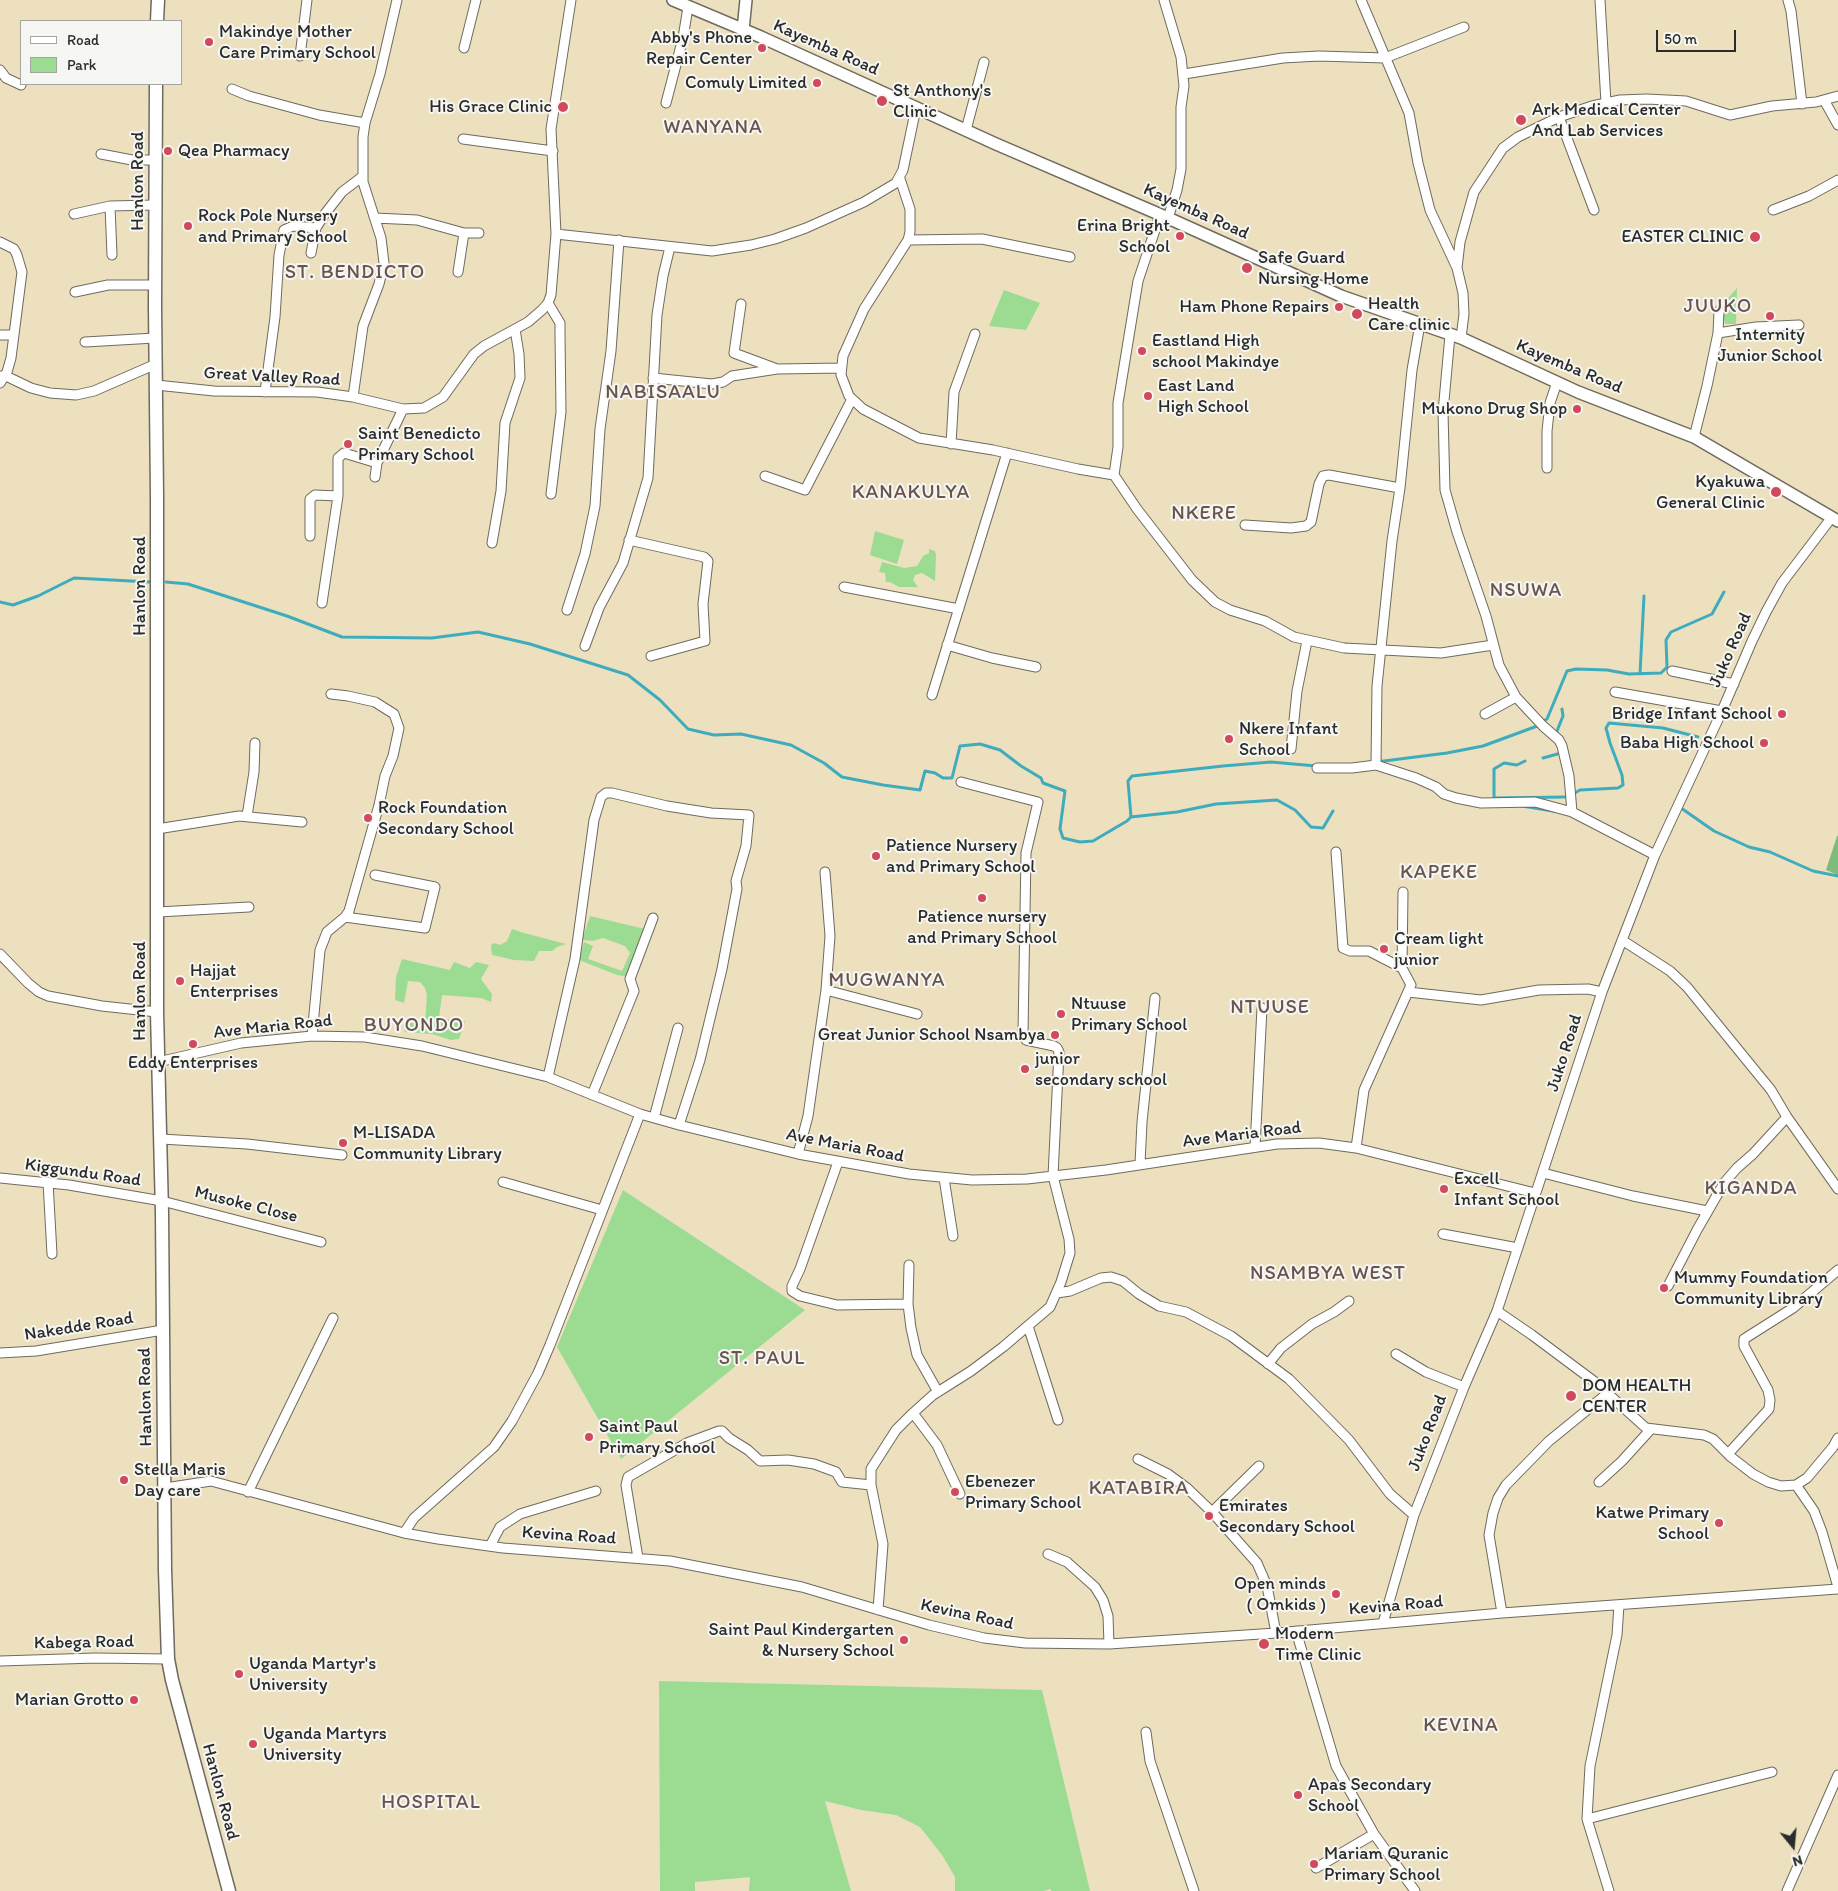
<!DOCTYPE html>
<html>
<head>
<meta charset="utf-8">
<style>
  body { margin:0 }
  #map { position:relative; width:1838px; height:1891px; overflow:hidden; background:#ece0bf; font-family:Itim,sans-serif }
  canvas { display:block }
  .legend { position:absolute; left:20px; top:20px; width:162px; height:65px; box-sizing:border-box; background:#f6f6f2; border:1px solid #a5a5a2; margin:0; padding:6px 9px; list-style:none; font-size:15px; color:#2b2b2b }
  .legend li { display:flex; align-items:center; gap:10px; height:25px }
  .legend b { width:25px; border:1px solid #a5a5a2 }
  .north { position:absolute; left:1768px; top:1821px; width:50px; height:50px; -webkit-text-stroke:4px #f6f6f2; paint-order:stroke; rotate:163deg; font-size:14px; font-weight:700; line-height:20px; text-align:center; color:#2b2b2b }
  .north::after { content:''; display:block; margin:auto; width:18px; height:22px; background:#2b2b2b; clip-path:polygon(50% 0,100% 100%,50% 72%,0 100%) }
  .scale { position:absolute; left:1656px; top:30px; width:80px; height:22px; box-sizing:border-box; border:2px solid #2b2b2b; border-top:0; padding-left:6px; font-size:15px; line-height:18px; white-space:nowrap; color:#2b2b2b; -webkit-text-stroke:4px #f6f6f2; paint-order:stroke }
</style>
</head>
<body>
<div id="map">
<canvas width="1838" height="1891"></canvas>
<ul class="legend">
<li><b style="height:6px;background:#fff"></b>Road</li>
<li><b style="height:14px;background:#9cdc92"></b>Park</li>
</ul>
<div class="north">N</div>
<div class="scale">50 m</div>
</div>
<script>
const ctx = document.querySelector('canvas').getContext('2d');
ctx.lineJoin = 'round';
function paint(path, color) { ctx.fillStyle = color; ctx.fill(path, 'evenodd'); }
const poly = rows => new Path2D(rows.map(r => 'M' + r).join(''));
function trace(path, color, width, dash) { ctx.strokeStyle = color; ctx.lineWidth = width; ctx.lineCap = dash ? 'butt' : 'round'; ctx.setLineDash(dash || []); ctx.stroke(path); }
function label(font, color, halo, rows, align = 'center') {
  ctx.font = font + ' Itim,sans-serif'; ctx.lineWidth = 4; ctx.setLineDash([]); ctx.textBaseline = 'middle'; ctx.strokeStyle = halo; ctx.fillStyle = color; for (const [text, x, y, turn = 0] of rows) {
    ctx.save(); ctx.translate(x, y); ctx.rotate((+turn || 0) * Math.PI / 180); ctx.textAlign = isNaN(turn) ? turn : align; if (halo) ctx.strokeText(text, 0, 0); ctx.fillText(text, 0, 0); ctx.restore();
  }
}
const green = poly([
  [1737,288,1736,324,1725,324,1722,305],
  [1004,290,1040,303,1026,330,989,326],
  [875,531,904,540,897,564,870,555],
  [929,549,935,551,936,555,935,581,922,573,915,575,913,580,918,587,899,587,890,582,886,582,885,573,879,572,882,562,904,568,917,566,923,556,929,553],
  [590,916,645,929,630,977,617,975,579,960,584,942,593,946,588,959,622,971,630,953,625,946,603,938,593,941,582,940],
  [512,929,524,933,566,944,557,947,552,951,539,951,534,961,514,960,492,955,491,945,494,943,500,945,507,941],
  [402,959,450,970,454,962,470,968,476,962,489,965,481,979,492,994,491,1002,481,998,442,995,439,1018,465,1021,459,1039,451,1040,432,1034,405,1032,403,1025,415,1022,425,1023,427,995,425,988,420,982,408,981,404,1003,395,1000,396,977],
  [623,1190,805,1310,621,1459,557,1347],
  [659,1681,1042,1690,1090,1891,1051,1891,1051,1889,1043,1891,955,1891,955,1877,942,1855,920,1827,896,1815,861,1810,825,1801,851,1891,749,1891,750,1877,695,1882,695,1891,660,1891]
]);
const forest = poly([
  [1837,836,1838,836,1838,875,1826,870]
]);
const stream = poly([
  [166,582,188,584,287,616,342,637,432,638,478,632,530,644,628,675,660,700,688,729,714,735,741,734,791,745,824,763,842,777,883,785,920,790,925,771,935,773,943,778,952,778,960,746,980,744,1000,750,1021,766,1041,778,1043,783,1065,791,1060,829,1063,838,1080,842,1093,841,1127,821,1131,817,1128,781,1132,776,1223,766,1271,762,1316,766],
  [0,602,13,605,38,596,74,578,150,582],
  [1640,674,1644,596],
  [1541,719,1543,721,1547,719,1567,671,1576,669,1607,670,1629,674,1661,673,1667,667,1666,640,1671,632,1712,614,1724,592],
  [1558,737,1557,731,1563,716,1562,709],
  [1543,758,1561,753],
  [1525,761,1517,765,1504,763,1494,769,1494,798,1565,797],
  [1376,762,1447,753,1483,746,1540,725],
  [1573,794,1580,790,1618,788,1623,785,1622,775,1610,743,1606,728,1609,723,1663,728,1698,737],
  [1522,806,1553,811],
  [1681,808,1714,831,1749,847,1770,852,1813,871,1838,876],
  [1131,817,1177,812,1216,804,1277,800,1295,810,1311,827,1323,828,1333,811]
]);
const minor = poly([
  [1164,0,1181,57,1184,86,1181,107,1181,169,1177,190,1168,218],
  [1361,0,1409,113,1418,163,1430,210,1457,268,1463,293,1464,314,1461,338],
  [1600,0,1606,103],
  [1788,0,1791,11,1802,104],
  [464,48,476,0],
  [300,56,307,0],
  [0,70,6,78,21,85],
  [1184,74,1283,58,1319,56,1385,58,1464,27],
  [232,89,249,96,319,115,365,123],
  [1824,100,1838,125],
  [666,103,683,38,688,7],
  [1559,117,1594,210],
  [966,130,984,62],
  [463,139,553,151],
  [101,154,132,160,155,160],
  [900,179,910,209,910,232,908,240,864,309,843,356,841,375,849,396,863,409,919,438,993,450,1078,469,1114,475],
  [110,206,112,255],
  [1773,210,1809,196,1838,180],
  [74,214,110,206,155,205],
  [1160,215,1138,281,1118,403,1118,447,1114,475,1137,509,1192,580,1215,602,1230,610,1265,621,1294,637,1344,648,1441,653,1493,645],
  [375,218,417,220,464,233,479,233],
  [556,234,712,251,751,245,775,239,806,228,864,202,896,183,903,170,916,108],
  [908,240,982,239,1070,257],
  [0,242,14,249,17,255,22,272,11,358,7,372,0,383],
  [311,253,316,228,324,215,342,192,363,176],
  [1457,268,1460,242,1474,192,1503,148,1518,137,1559,117,1592,106,1620,100,1647,99,1686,101,1730,115,1772,106,1816,102,1838,96],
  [458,272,464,233],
  [75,292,108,285,155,285],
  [548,303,560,323,560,334,561,412,551,494],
  [741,304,734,353,777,369],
  [1718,333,1756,327,1799,325],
  [0,335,14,335],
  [1450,335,1443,412,1445,490,1457,532,1486,616,1499,665,1516,697,1543,726,1559,740,1562,746,1569,776,1572,812,1655,855],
  [85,342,155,338],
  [0,376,8,377,31,388,50,393,76,395,94,391,156,364],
  [653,378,712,384,723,382,732,376,777,369,841,368],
  [156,385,214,391,317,392,353,397,403,409,424,408,443,397,474,354,484,346,528,322,542,310,548,303,551,295,556,234,551,129,571,0],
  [265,392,275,317,279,255,284,230,293,226,316,228],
  [353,397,363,326,379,284,384,263,381,238,363,182,363,137,365,123,380,74,397,0],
  [1694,437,1707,386,1718,333,1719,311],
  [951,444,954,392,975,334],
  [1547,468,1547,431,1550,403,1557,382],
  [765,476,805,490,852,399],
  [375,477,377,463,403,409],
  [1245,525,1291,528,1306,526,1311,522,1319,484,1323,476,1329,475,1400,488],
  [310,536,310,499,315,495,338,496],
  [629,540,704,557,708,561,703,604,705,641,651,656],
  [492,543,501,491,505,423,520,378,519,354,515,329],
  [844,587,959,609],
  [322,603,338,496,338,458,344,453,377,463],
  [567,610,585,554,595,506,600,429,611,351,619,240],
  [947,645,992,658,1036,667],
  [585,646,599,608,623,563,648,478,657,315,663,276,670,247],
  [1672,671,1734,684],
  [1615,692,1722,711],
  [932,695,1007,453],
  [1485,714,1516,697],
  [1291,749,1297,691,1307,641],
  [1376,765,1377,686,1392,541,1400,488,1412,370,1420,324],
  [1317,768,1352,768,1376,765,1416,778,1436,787,1444,794,1456,798,1481,803,1535,802,1572,812],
  [247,816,254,772,255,743],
  [157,829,239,816,302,822],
  [1336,852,1343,948,1350,951,1369,951,1402,968],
  [158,912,249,907],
  [345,917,425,928,435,887,375,875],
  [1622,940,1670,971,1687,987,1771,1090,1787,1117,1838,1189],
  [0,954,28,983,39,992,48,996,102,1006,157,1012],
  [826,990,917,1014],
  [1408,992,1481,1000,1539,990,1588,989,1602,992],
  [312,1036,320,950,327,932,345,917,349,911,379,805,385,776,393,756,399,728,394,714,375,702,348,696,331,694],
  [158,1062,241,1043,312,1036,365,1037,422,1046,548,1077,640,1114,679,1125,798,1154,909,1174,972,1180,1027,1179,1106,1170,1277,1144,1319,1143,1356,1148,1535,1193],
  [548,1077,575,959,594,820,601,797,606,793,612,793,667,806,711,813,749,815,746,846,736,881,737,889,722,969,700,1060,679,1125],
  [592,1095,634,991,630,979,653,918],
  [654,1118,678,1028],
  [161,1139,247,1144,342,1155],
  [1255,1147,1262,1008],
  [1356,1148,1364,1090,1411,985,1402,968,1403,892],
  [798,1154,808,1116,826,990,830,936,825,872],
  [838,1162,800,1269,792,1286,792,1291,800,1296,837,1305,908,1304],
  [1140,1164,1142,1122,1155,998],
  [1543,1173,1633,1196,1707,1211],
  [0,1178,69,1185,162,1201,321,1242],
  [944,1178,953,1236],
  [48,1182,52,1254],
  [503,1182,602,1210],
  [1443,1234,1518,1248],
  [909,1265,908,1304,911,1328,917,1355,938,1392],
  [1668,1286,1697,1230,1724,1183,1737,1168,1753,1154,1787,1117],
  [1057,1293,1070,1291,1101,1278,1111,1277,1123,1281,1139,1294,1159,1306,1186,1312,1231,1336,1289,1379,1349,1440,1390,1494,1414,1515],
  [1497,1311,1532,1335,1595,1382,1646,1428,1704,1435,1713,1439,1731,1457,1753,1474,1768,1482,1781,1486,1796,1485,1807,1478,1833,1447,1838,1438],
  [1028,1326,1058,1420],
  [0,1353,36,1351,163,1330],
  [1396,1354,1426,1372,1464,1387],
  [1268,1364,1281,1348,1312,1324,1334,1312,1349,1301],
  [913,1413,937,1445,960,1494],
  [1728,1454,1769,1409,1770,1400,1768,1390,1744,1346,1744,1339,1793,1308,1838,1270],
  [1138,1459,1168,1474,1187,1488,1212,1512,1257,1563,1267,1586,1276,1633],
  [1599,1482,1622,1461,1651,1429],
  [1796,1485,1814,1511,1822,1532,1838,1587],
  [165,1488,211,1481,404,1533,438,1539,503,1548,670,1561,802,1587,929,1625,984,1638,1025,1643,1109,1644,1276,1633,1502,1613,1838,1589],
  [248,1492,333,1318],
  [1212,1512,1259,1466],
  [404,1533,414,1518,494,1447,512,1421,538,1373,550,1345,640,1114],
  [490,1546,500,1527,520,1514,596,1491],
  [1048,1554,1067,1562,1095,1587,1103,1600,1108,1616,1109,1644],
  [638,1558,626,1485,628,1477,687,1443,719,1431,722,1431,729,1438,748,1450,760,1461,788,1460,814,1464,836,1472,842,1482,871,1485],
  [878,1610,883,1544,871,1485,871,1469,896,1430,913,1413,933,1395,971,1371,1003,1347,1050,1307,1061,1282,1070,1253,1069,1239,1053,1176,1059,1052,1057,1048,1054,1046,1026,1040,1023,1033,1026,853,1038,802,961,782],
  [1502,1613,1489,1535,1493,1513,1498,1498,1506,1485,1549,1441,1608,1393],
  [1383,1623,1414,1515,1464,1387,1497,1311,1602,992,1655,855,1722,711,1752,641,1766,612,1782,583,1832,517],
  [1296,1631,1336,1766,1374,1834,1415,1891],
  [0,1661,96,1658,168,1659],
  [1146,1732,1150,1761,1194,1891],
  [1587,1819,1772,1772],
  [1316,1868,1374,1834],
  [1609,1891,1587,1819,1590,1766,1617,1635,1619,1605],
  [1787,1891,1838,1775]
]);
const tertiary = poly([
  [673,0,761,37,996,144,1168,218,1341,296,1461,338,1578,392,1694,437,1838,521],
  [743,30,746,0]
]);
const secondary = poly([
  [157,21,158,0],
  [156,84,155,306,157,497,157,1012,162,1213,165,1570,168,1659,172,1680,229,1891]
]);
const markers = [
  [209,42,5,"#d1495b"],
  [762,48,5,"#d1495b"],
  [817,83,5,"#d1495b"],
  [882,101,6,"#d1495b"],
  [563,107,6,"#d1495b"],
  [1521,120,6,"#d1495b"],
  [168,151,5,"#d1495b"],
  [188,226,5,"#d1495b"],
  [1180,236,5,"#d1495b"],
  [1755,237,6,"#d1495b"],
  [1247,268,6,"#d1495b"],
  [1339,307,5,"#d1495b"],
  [1357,314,6,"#d1495b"],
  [1770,316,5,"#d1495b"],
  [1142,351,5,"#d1495b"],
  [1148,396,5,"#d1495b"],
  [1577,409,5,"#d1495b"],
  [348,444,5,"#d1495b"],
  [1776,492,6,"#d1495b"],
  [1782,714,5,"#d1495b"],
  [1229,739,5,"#d1495b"],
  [1764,743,5,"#d1495b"],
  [368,818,5,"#d1495b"],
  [876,856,5,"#d1495b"],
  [982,898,5,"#d1495b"],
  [1384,949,5,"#d1495b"],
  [180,981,5,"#d1495b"],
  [1061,1014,5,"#d1495b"],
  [1055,1035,5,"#d1495b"],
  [193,1044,5,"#d1495b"],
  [1025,1069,5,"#d1495b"],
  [343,1143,5,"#d1495b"],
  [1444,1189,5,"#d1495b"],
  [1664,1288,5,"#d1495b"],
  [1571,1396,6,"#d1495b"],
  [589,1437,5,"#d1495b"],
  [124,1480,5,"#d1495b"],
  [955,1492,5,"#d1495b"],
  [1209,1516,5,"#d1495b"],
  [1719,1523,5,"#d1495b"],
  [1336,1594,5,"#d1495b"],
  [904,1640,5,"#d1495b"],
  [1264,1644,6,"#d1495b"],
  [239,1674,5,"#d1495b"],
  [134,1700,5,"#d1495b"],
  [253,1744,5,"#d1495b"],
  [1298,1795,5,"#d1495b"],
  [1314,1864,5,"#d1495b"]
];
const poiNames = [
  ["Makindye Mother",219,32],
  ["Care Primary School",219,53],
  ["Abby's Phone",752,38,"right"],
  ["Repair Center",752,59,"right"],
  ["Comuly Limited",807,83,"right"],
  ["St Anthony's",893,91],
  ["Clinic",893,112],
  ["His Grace Clinic",552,107,"right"],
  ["Ark Medical Center",1532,110],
  ["And Lab Services",1532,131],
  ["Qea Pharmacy",178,151],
  ["Rock Pole Nursery",198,216],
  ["and Primary School",198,237],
  ["Erina Bright",1170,226,"right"],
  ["School",1170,247,"right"],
  ["EASTER CLINIC",1744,237,"right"],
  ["Safe Guard",1258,258],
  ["Nursing Home",1258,279],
  ["Health",1368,304],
  ["Care clinic",1368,325],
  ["Ham Phone Repairs",1329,307,"right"],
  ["Internity",1770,335,"center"],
  ["Junior School",1770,356,"center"],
  ["Eastland High",1152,341],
  ["school Makindye",1152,362],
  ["East Land",1158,386],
  ["High School",1158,407],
  ["Mukono Drug Shop",1567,409,"right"],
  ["Saint Benedicto",358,434],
  ["Primary School",358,455],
  ["Kyakuwa",1765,482,"right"],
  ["General Clinic",1765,503,"right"],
  ["Bridge Infant School",1772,714,"right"],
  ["Nkere Infant",1239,729],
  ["School",1239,750],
  ["Baba High School",1754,743,"right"],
  ["Rock Foundation",378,808],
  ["Secondary School",378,829],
  ["Patience Nursery",886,846],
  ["and Primary School",886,867],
  ["Patience nursery",982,917,"center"],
  ["and Primary School",982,938,"center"],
  ["Cream light",1394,939],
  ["junior",1394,960],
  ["Hajjat",190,971],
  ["Enterprises",190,992],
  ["Ntuuse",1071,1004],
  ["Primary School",1071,1025],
  ["Great Junior School Nsambya",1045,1035,"right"],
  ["junior",1035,1059],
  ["secondary school",1035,1080],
  ["Eddy Enterprises",193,1063,"center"],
  ["M-LISADA",353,1133],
  ["Community Library",353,1154],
  ["Excell",1454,1179],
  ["Infant School",1454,1200],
  ["Mummy Foundation",1674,1278],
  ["Community Library",1674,1299],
  ["DOM HEALTH",1582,1386],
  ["CENTER",1582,1407],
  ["Saint Paul",599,1427],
  ["Primary School",599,1448],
  ["Stella Maris",134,1470],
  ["Day care",134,1491],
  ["Ebenezer",965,1482],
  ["Primary School",965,1503],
  ["Emirates",1219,1506],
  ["Secondary School",1219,1527],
  ["Katwe Primary",1709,1513,"right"],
  ["School",1709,1534,"right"],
  ["Open minds",1326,1584,"right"],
  ["( Omkids )",1326,1605,"right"],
  ["Saint Paul Kindergarten",894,1630,"right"],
  ["& Nursery School",894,1651,"right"],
  ["Modern",1275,1634],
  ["Time Clinic",1275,1655],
  ["Uganda Martyr's",249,1664],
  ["University",249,1685],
  ["Marian Grotto",124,1700,"right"],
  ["Uganda Martyrs",263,1734],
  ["University",263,1755],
  ["Apas Secondary",1308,1785],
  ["School",1308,1806],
  ["Mariam Quranic",1324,1854],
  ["Primary School",1324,1875]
];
const streetNames = [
  ["Kayemba Road",826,48,24],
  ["Hanlon Road",138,181,-90],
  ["Kayemba Road",1196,212,24],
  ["Kayemba Road",1569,367,23],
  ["Great Valley Road",272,377,3],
  ["Hanlon Road",140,586,-90],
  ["Juko Road",1731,650,-66],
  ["Hanlon Road",140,991,-90],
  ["Ave Maria Road",273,1027,-6],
  ["Juko Road",1565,1053,-72],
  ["Ave Maria Road",1242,1135,-7],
  ["Ave Maria Road",845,1146,11],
  ["Kiggundu Road",83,1173,8],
  ["Musoke Close",246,1205,14],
  ["Nakedde Road",79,1327,-9],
  ["Hanlon Road",146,1397,-91],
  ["Juko Road",1428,1433,-69],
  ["Kevina Road",569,1536,4],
  ["Kevina Road",1396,1606,-5],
  ["Kevina Road",967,1615,12],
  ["Kabega Road",84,1643,-1],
  ["Hanlon Road",220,1792,75]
];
const quarterNames = [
  ["WANYANA",713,128],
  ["ST. BENDICTO",355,273],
  ["JUUKO",1718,307],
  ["NABISAALU",663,393],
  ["KANAKULYA",911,493],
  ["NKERE",1204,514],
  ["NSUWA",1526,591],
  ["KAPEKE",1439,873],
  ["MUGWANYA",887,981],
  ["NTUUSE",1270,1008],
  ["BUYONDO",414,1026],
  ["KIGANDA",1751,1189],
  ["NSAMBYA WEST",1328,1274],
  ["ST. PAUL",762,1359],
  ["KATABIRA",1139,1489],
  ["KEVINA",1461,1726],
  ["HOSPITAL",431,1803]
];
paint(green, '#9cdc92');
paint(forest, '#7dbc7c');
trace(stream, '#3facbd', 3);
trace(minor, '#6f6a5f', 11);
trace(tertiary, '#6f6a5f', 14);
trace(secondary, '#6f6a5f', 15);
trace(minor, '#fff', 9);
trace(tertiary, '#fff', 11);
trace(secondary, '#fff', 12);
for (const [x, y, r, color] of markers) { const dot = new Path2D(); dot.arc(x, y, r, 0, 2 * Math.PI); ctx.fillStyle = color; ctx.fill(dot); trace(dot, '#f6f6f2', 2); }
label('18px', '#2b2b2b', '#f6f6f2', poiNames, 'left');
label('18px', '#2b2b2b', '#f6f6f2', streetNames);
ctx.letterSpacing = '1px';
label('20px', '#6a5450', '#f6f6f2', quarterNames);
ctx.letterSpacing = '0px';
</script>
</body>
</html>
